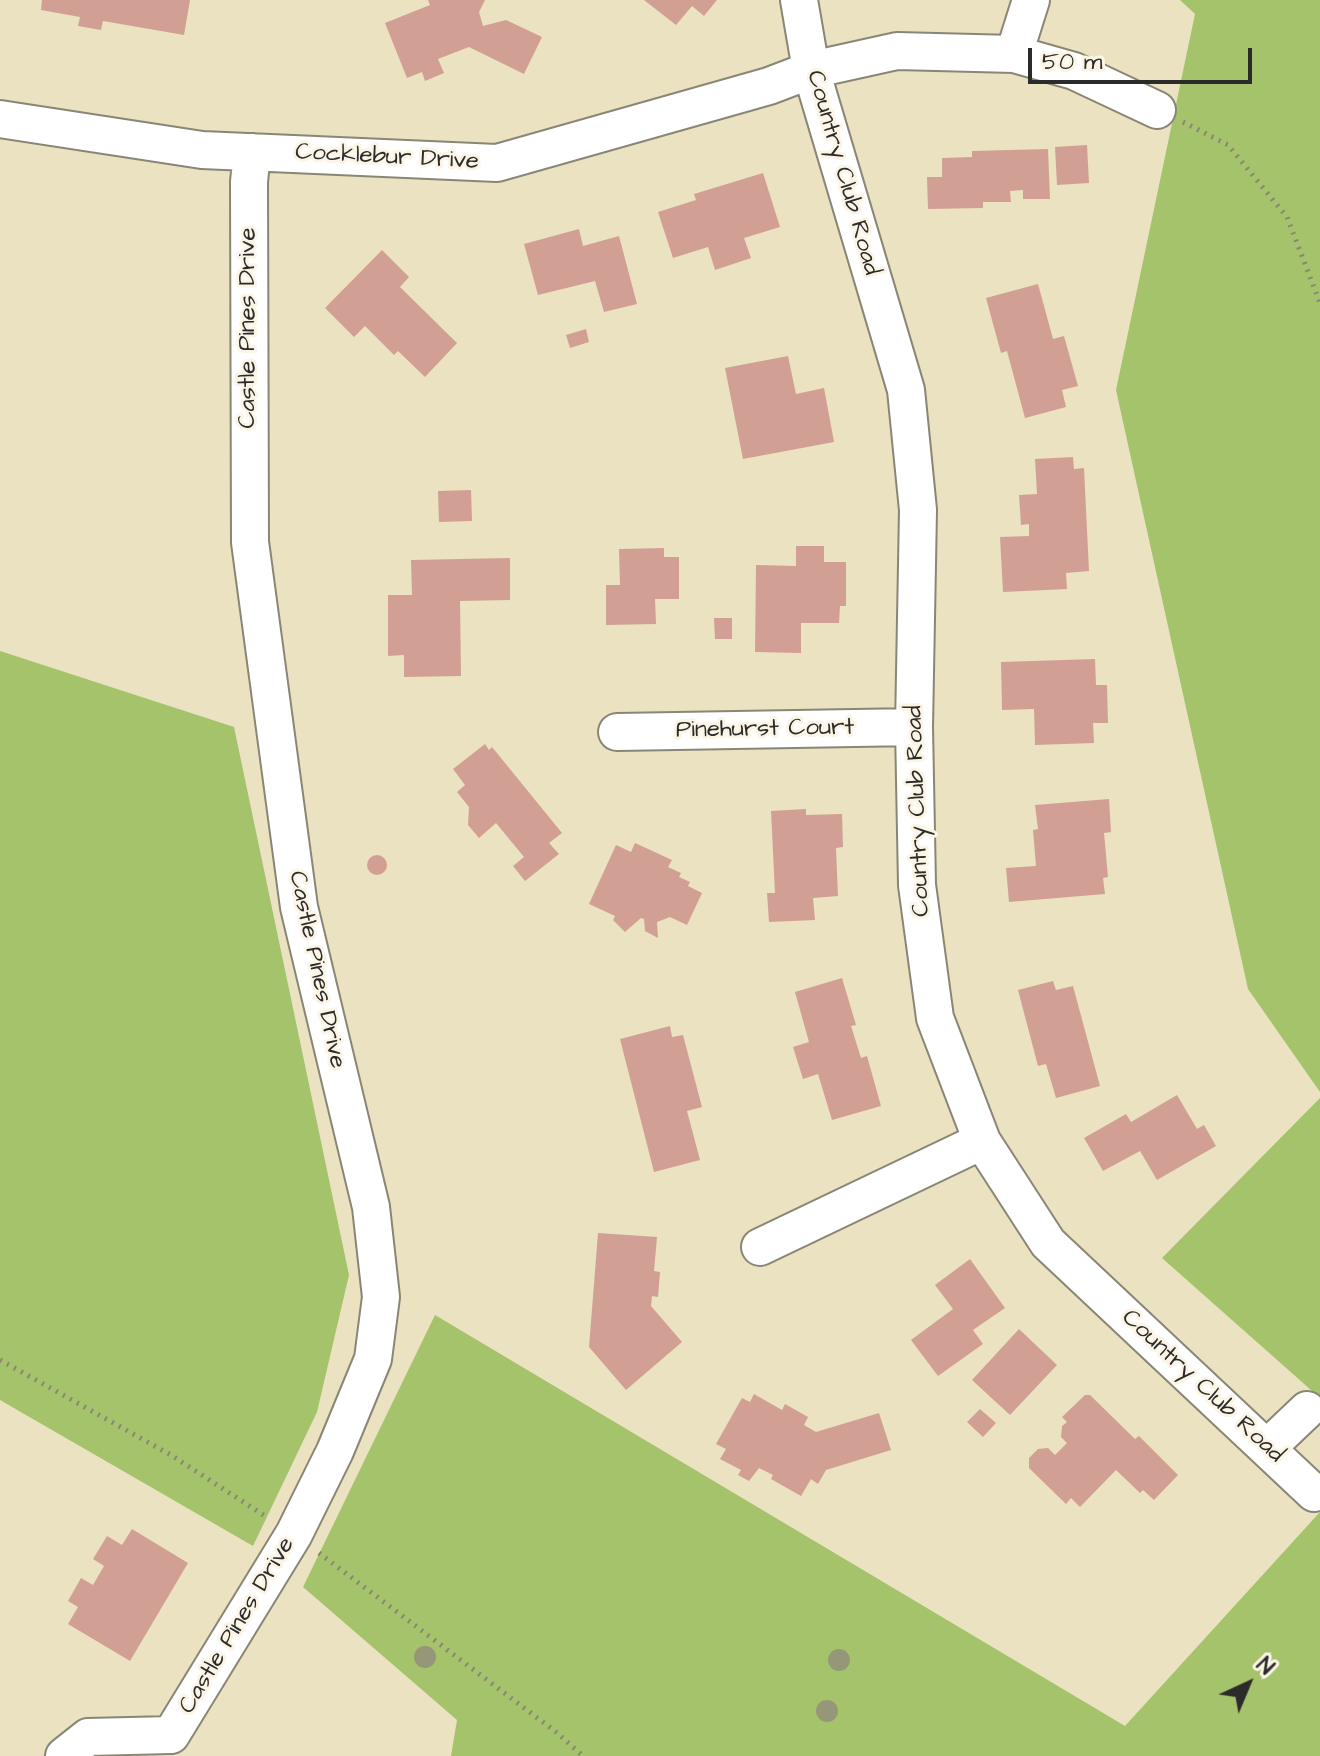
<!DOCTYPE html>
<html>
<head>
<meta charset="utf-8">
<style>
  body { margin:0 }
  #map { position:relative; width:1320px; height:1756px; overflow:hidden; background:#eae2c0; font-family:"Architects Daughter",sans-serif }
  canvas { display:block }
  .north { position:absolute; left:1208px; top:1644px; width:80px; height:80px; -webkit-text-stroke:6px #fcf5e5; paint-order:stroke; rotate:44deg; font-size:22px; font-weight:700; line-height:32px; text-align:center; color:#2b2b2b }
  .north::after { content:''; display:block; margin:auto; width:28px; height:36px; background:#2b2b2b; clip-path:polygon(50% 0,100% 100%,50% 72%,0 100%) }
  .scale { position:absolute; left:1028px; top:48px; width:224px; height:36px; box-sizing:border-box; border:4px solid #2b2b2b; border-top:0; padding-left:10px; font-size:24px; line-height:28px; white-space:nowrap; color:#2b2b2b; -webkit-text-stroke:6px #fcf5e5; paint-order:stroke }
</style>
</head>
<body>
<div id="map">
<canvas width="1320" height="1756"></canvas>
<div class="north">N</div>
<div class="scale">50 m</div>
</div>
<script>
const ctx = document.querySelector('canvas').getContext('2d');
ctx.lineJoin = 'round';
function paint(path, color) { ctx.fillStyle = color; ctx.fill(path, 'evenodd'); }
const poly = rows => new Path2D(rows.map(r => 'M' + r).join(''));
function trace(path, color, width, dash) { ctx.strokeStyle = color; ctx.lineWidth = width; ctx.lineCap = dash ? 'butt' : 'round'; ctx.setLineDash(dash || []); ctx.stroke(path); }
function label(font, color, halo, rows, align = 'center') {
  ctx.font = font + ' "Architects Daughter",sans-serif'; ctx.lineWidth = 6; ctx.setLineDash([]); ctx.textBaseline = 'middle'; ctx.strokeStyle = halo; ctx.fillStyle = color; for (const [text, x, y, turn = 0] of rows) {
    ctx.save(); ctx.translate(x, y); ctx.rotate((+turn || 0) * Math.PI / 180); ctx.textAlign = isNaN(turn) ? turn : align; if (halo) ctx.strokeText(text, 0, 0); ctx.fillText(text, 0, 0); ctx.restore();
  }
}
const green = poly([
  [1180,0,1320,0,1320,1092,1248,989,1116,390,1195,14],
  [0,651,234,727,349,1275,317,1412,253,1546,0,1400],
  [1320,1098,1320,1398,1162,1258],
  [435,1315,1125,1726,1320,1512,1320,1756,451,1756,457,1720,303,1587]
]);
const building = poly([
  [42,0,190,0,184,35,103,21,101,30,78,26,80,17,41,10],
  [428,0,485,0,479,12,483,26,506,20,542,37,524,74,469,47,438,59,444,73,425,81,422,72,407,78,385,23,430,5],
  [644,0,717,0,704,16,692,6,676,25],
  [1087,145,1089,183,1057,185,1055,147],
  [1048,149,1050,199,1023,199,1023,190,1010,191,1011,202,983,202,983,208,928,209,927,177,942,177,942,158,972,157,972,151],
  [763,173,780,227,744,238,751,258,715,270,708,247,673,258,658,212,696,200,694,194],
  [579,229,583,246,619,236,637,304,604,312,595,281,538,295,524,244],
  [382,250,409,277,400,287,457,343,425,377,398,351,394,355,365,326,354,337,325,308],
  [1038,284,1053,339,1064,336,1078,386,1062,390,1066,407,1025,418,1007,351,1001,353,986,298],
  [586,329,589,342,570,348,566,335],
  [788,356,796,394,824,388,834,442,743,459,725,368],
  [1073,457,1074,469,1084,468,1089,571,1066,573,1067,589,1003,592,1000,537,1029,536,1029,524,1021,525,1019,495,1037,494,1035,459],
  [471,490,472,521,439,522,438,491],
  [796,546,824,546,824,562,846,562,846,606,840,606,839,623,801,623,801,653,755,652,756,565,796,566],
  [664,548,664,557,679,557,679,599,655,599,656,624,606,625,606,585,620,585,619,549],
  [510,558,510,600,460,601,461,676,404,677,404,655,388,656,388,595,412,595,411,560],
  [714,618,732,618,732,639,715,639],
  [1095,659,1096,685,1107,685,1108,723,1093,723,1094,743,1035,745,1034,709,1002,710,1001,662],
  [485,744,489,750,492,747,562,833,549,843,559,854,525,881,513,866,524,857,496,823,479,838,468,825,469,807,457,792,465,785,453,769],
  [1109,799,1111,832,1104,833,1108,877,1103,878,1105,894,1009,902,1006,868,1036,866,1033,830,1038,829,1035,805],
  [806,809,806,815,842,814,843,847,836,848,838,896,813,898,815,920,769,922,767,893,775,893,771,811],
  [635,843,672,860,668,867,681,873,679,877,690,882,688,886,702,893,687,925,670,917,657,922,658,938,645,931,644,919,641,918,625,932,613,920,615,916,589,904,616,845,631,852],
  '367 865a10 10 0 1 1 20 0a10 10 0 1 1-20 0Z',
  [842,978,856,1025,851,1026,861,1058,867,1056,881,1106,832,1120,818,1074,803,1079,793,1047,809,1042,795,992],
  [1053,981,1056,990,1073,986,1100,1086,1056,1098,1046,1064,1038,1066,1018,990],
  [670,1026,672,1037,683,1035,702,1107,687,1111,700,1160,654,1172,620,1039],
  [1177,1095,1197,1129,1204,1125,1216,1146,1157,1180,1140,1151,1103,1171,1084,1138,1126,1114,1131,1122],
  [598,1233,657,1237,654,1271,660,1272,658,1297,652,1296,651,1306,682,1342,626,1390,589,1347],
  [970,1259,1005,1308,973,1330,983,1344,938,1376,911,1340,953,1309,935,1285],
  [1019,1329,1057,1365,1010,1415,972,1380],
  [754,1394,782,1410,785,1404,808,1417,804,1425,816,1432,879,1413,891,1450,826,1470,818,1484,811,1479,801,1496,771,1479,773,1475,759,1468,749,1481,738,1475,741,1470,720,1459,726,1449,716,1444,742,1398,750,1402],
  [1085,1395,1090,1395,1135,1439,1139,1436,1178,1475,1154,1500,1143,1490,1140,1493,1116,1470,1080,1507,1071,1498,1066,1504,1029,1468,1029,1458,1038,1449,1048,1448,1055,1455,1067,1443,1061,1437,1062,1426,1067,1422,1062,1417],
  [980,1409,996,1423,983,1437,967,1422],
  [132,1529,188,1563,130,1661,68,1624,78,1607,68,1601,81,1578,93,1585,104,1566,93,1559,107,1536,122,1545]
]);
const path = poly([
  [1183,122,1228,145,1287,217,1320,303],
  [0,1360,171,1455,268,1518],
  [319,1553,556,1732,583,1756]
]);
const minor = poly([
  [799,0,811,70,906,390,918,510,914,727,917,885,935,1018,982,1141,1048,1243,1314,1493],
  [1014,54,1031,0],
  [0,119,202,150,497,163,769,86,811,70,897,51,1014,54,1074,71,1157,110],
  [617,732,914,727],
  [760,1247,982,1141],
  [1267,1448,1307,1410],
  [171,1735,294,1534,335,1451,373,1359,381,1297,371,1207,299,907,250,542,249,182,252,152],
  [64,1756,88,1737,171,1735]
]);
const trees = [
  [425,1657],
  [839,1660],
  [827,1711]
];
const streetNames = [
  ["Cocklebur Drive",387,158,3],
  ["Country Club Road",842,173,74],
  ["Castle Pines Drive",249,328,-90],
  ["Pinehurst Court",765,730,-1],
  ["Country Club Road",919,811,-92],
  ["Castle Pines Drive",316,970,78],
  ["Country Club Road",1202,1387,43],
  ["Castle Pines Drive",238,1626,-59]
];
paint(green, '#a4c36b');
paint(building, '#d29f95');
trace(minor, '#8a8676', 40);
trace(path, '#8a8676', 5, [2, 6]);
trace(minor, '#fff', 36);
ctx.fillStyle = '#959778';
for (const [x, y] of trees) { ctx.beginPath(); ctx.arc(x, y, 11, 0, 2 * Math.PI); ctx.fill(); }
label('24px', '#2b2b2b', '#fcf5e5', streetNames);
</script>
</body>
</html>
